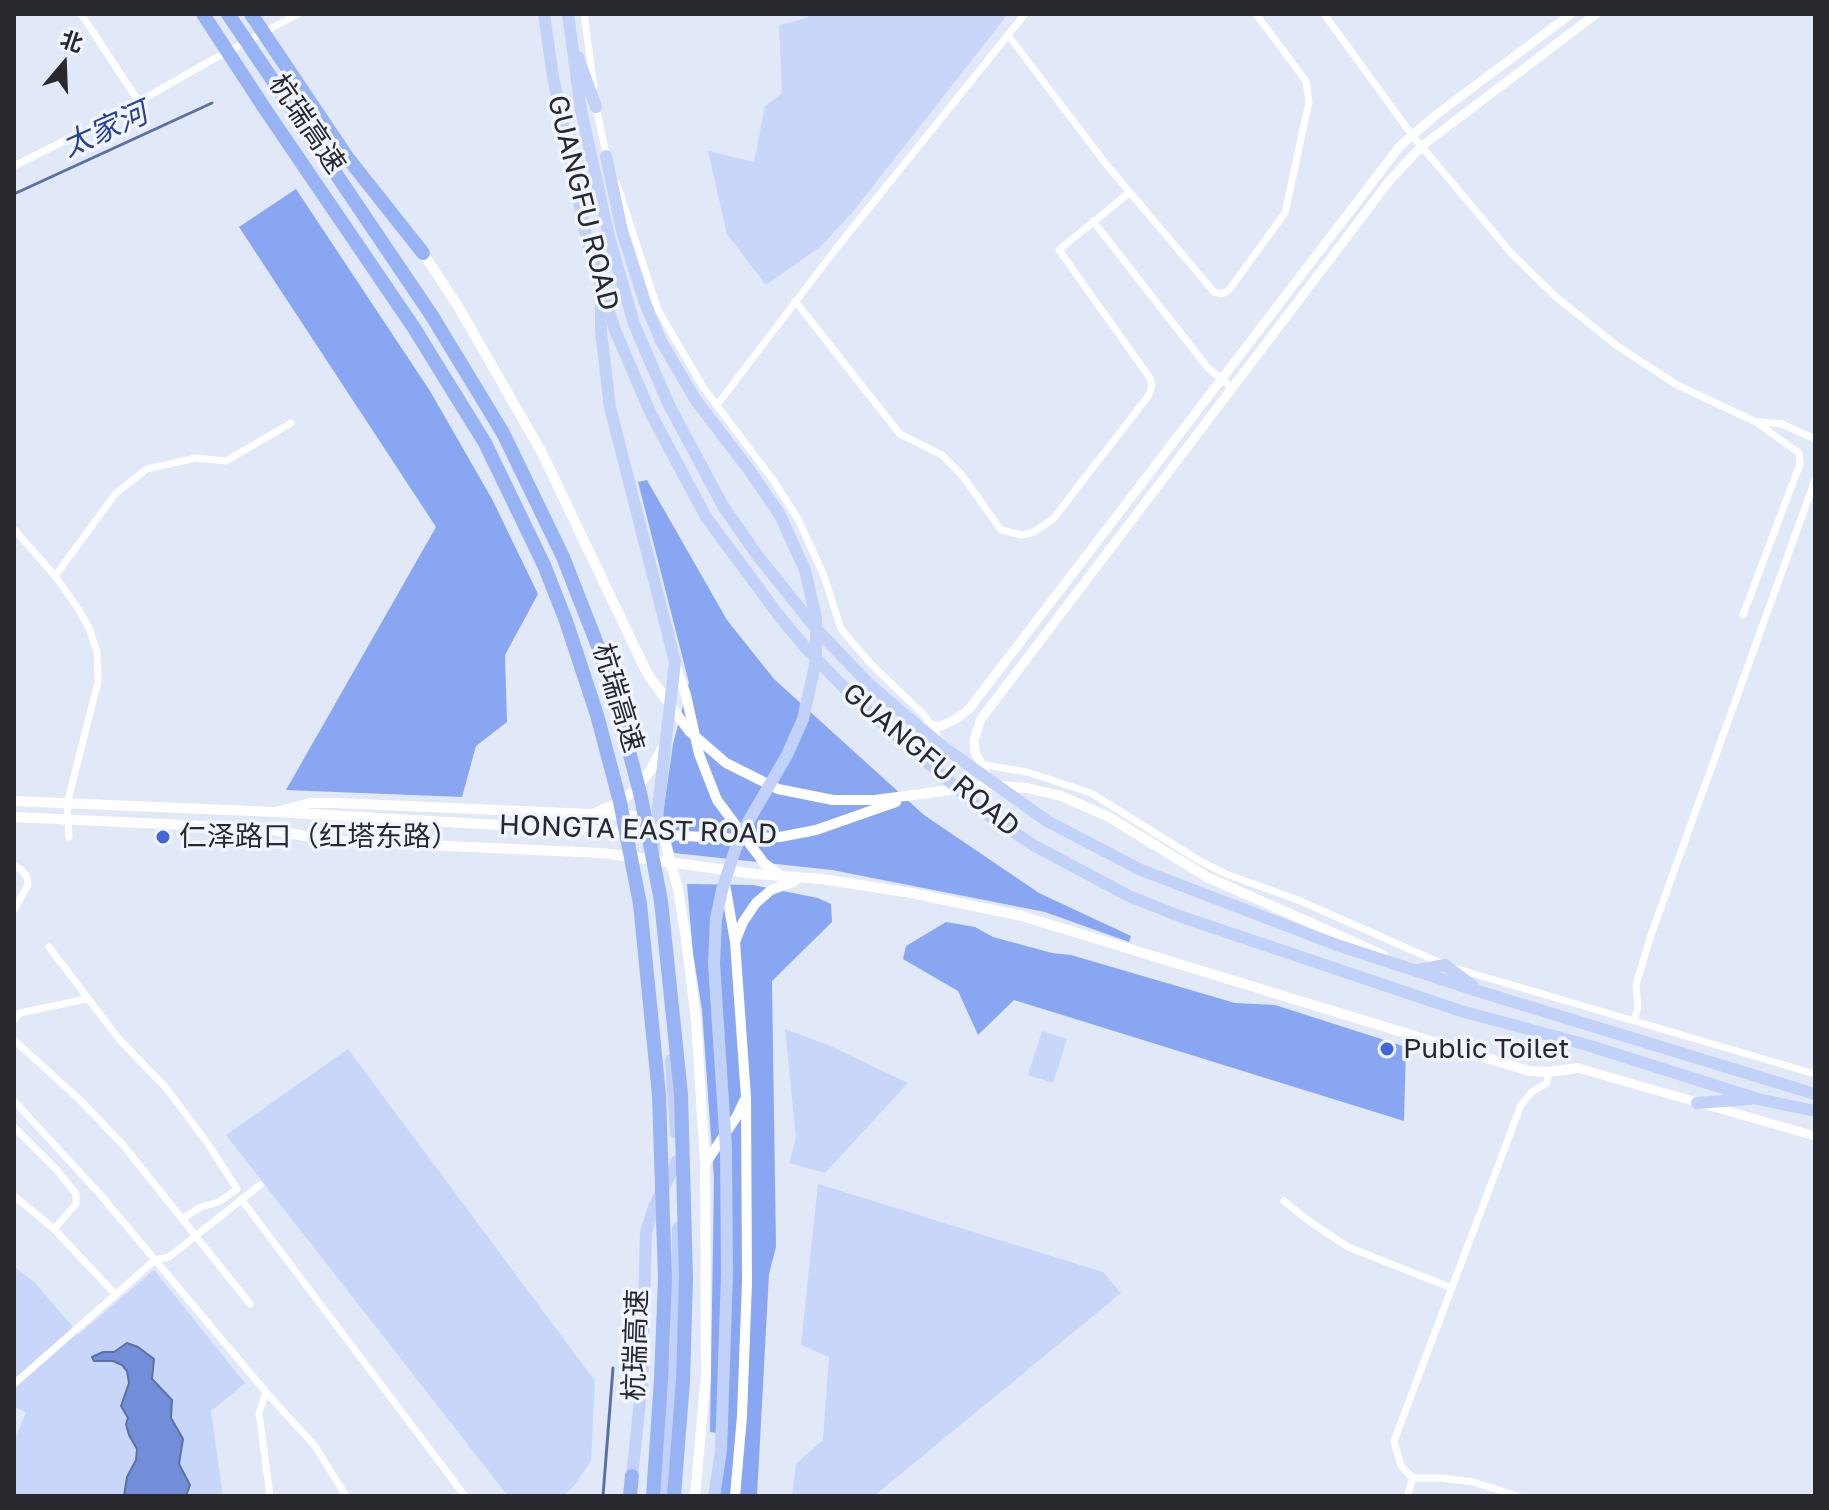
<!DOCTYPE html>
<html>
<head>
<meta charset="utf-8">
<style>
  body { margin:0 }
  #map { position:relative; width:1829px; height:1510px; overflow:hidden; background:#e1e8f8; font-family:"Golos Text","Noto Sans SC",sans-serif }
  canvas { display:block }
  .frame { position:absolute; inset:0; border:16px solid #27292f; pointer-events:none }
  .north { position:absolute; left:24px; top:24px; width:80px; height:80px; -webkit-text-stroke:6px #f1f5ff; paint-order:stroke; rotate:19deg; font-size:22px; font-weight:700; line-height:32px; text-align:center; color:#27292f }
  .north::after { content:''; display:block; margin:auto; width:28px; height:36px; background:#27292f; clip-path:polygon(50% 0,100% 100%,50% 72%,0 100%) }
</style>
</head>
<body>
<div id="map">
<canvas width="1829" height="1510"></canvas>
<div class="frame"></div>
<div class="north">北</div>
</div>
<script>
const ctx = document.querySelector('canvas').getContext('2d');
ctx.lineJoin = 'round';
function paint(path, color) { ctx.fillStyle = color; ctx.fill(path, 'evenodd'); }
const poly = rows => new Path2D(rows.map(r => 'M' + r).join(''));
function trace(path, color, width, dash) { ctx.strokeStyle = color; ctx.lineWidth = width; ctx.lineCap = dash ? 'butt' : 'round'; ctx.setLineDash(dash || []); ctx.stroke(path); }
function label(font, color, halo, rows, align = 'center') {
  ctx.font = font + ' "Golos Text","Noto Sans SC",sans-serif'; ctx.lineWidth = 7; ctx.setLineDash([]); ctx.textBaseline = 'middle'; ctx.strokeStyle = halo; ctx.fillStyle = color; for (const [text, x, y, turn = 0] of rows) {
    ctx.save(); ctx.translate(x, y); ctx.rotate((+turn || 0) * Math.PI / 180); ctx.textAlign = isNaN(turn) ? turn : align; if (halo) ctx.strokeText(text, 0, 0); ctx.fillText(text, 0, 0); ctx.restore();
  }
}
const green = poly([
  [810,14,1008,14,852,213,820,247,766,285,727,234,708,151,754,162,765,106,782,93,779,25,807,18],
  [785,1029,828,1045,908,1083,825,1173,789,1163,796,1138],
  [1042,1031,1067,1039,1053,1083,1028,1075],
  [348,1049,595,1381,591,1461,574,1486,563,1496,508,1496,226,1135],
  [818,1184,1103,1272,1121,1293,874,1496,792,1496,796,1464,823,1440,829,1357,801,1345],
  [14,1266,36,1284,79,1334,154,1270,245,1383,211,1411,223,1496,14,1496,14,1442,26,1412,14,1407]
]);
const forest = poly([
  [296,189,430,391,492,499,538,594,505,655,507,722,476,746,462,797,286,790,436,527,239,227],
  [647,480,727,620,774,679,924,815,1039,893,1131,936,1129,942,1045,912,832,870,674,853,663,814,673,744,689,683,638,482],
  [687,884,753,885,818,898,831,904,832,922,772,981,776,1247,769,1274,757,1496,719,1496,723,1434,710,1432,714,1179,702,1010,693,953],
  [946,922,975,927,993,937,1052,953,1071,955,1235,1003,1275,1005,1406,1047,1404,1121,1014,1000,978,1035,958,991,903,959,906,946]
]);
const water = poly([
  [127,1343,138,1347,154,1359,152,1379,172,1400,171,1418,183,1439,179,1464,190,1485,186,1496,124,1496,127,1477,136,1460,137,1449,129,1435,126,1424,128,1418,121,1406,129,1383,127,1371,122,1365,113,1361,94,1361,92,1357,103,1352,114,1352,127,1343]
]);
const stream = poly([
  [14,194,212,103],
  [603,1496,613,1368]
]);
const minor = poly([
  [81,14,139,102],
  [584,14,594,87],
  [1324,14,1412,135,1512,254,1556,297,1616,345,1677,385,1756,422,1799,453,1800,464,1743,615],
  [1008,35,1106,164,1214,292,1222,294,1229,290,1285,213,1309,102,1306,81,1256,14],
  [595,103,607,158],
  [14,166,112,117,210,61,298,14],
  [617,184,658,310,703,387,773,480,798,519,824,576,841,629,870,663,926,717,940,740],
  [1093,221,1208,368,1231,387],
  [795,301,900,434,942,455,961,474,1001,530,1022,535,1034,532,1053,519,1149,395,1152,386,1150,378,1059,250,1130,192],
  [717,405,835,250,1025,14],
  [1759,422,1782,424,1815,439],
  [14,529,55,576,79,610,89,628,97,652,98,682,67,804,69,837],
  [55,576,116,493,147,469,196,458,226,461,291,423],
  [980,764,1027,772,1091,793,1200,861,1226,874,1298,900,1443,964],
  [14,866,22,870,27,877,28,885,14,910],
  [49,947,119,1039,167,1089,208,1144,237,1189,219,1202,201,1207,182,1219],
  [1454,968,1815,1074],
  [14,1020,20,1013,86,999],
  [1634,1020,1638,1008,1636,985,1651,935,1815,480],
  [14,1040,80,1100,123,1145,250,1304],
  [14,1101,98,1192,271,1398,315,1446,346,1496],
  [14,1127,56,1169,76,1194,76,1204,54,1229],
  [14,1196,54,1229,115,1294],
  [241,1199,465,1496],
  [1284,1201,1306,1219,1348,1247,1452,1288],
  [14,1384,155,1260,169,1257,260,1185],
  [266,1392,259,1413,270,1496],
  [1407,1496,1413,1478],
  [1518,1496,1473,1482,1442,1478,1413,1478,1401,1466,1394,1441,1521,1105,1532,1092,1547,1083,1548,1072]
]);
const tertiary = poly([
  [919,726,941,726,956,719,969,709,1400,146,1437,114,1571,14],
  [986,774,975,752,974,740,981,719,1390,180,1422,146,1596,14],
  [1578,1068,1815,1136]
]);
const secondary = poly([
  [423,253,459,308,541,451,647,673,689,731,726,763,778,789,833,800,875,800,988,785,1027,788,1061,796,1109,817,1207,877,1383,955],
  [675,664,686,695,699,754,717,800,764,863,781,876],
  [14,801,276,812,737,839,780,837,816,830,896,802],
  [276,812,310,803,337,803,658,817,678,889,685,932,696,1019,705,1164,706,1374,695,1496],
  [597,812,619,803,636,789,650,771,665,743],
  [14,817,268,829,326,840,358,842,602,853,755,874,822,879,911,893,1022,916,1529,1071,1548,1072,1578,1068],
  [725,884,735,942,746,1097,747,1282,742,1416,735,1496],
  [735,942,743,922,756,903,771,890,795,881],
  [705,1164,737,1116,744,1101]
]);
const primary = poly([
  [544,14,553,77,588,245,615,330,651,414,706,517,780,617,805,647,855,699,920,756,988,815,1033,845,1129,896,1182,917,1461,1011,1587,1045,1758,1099,1815,1111],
  [568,14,581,110,609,237,634,324,669,405,723,506,757,555,818,631,867,682,905,715,946,749,1047,821,1141,870,1337,945,1481,992,1815,1094],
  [578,57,596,107],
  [606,156,622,231,645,303,661,341,695,399,750,471,780,515,805,570,816,618,816,661,803,719,787,755,748,822,735,850,722,890,716,919,714,963,726,1148,727,1274,721,1451,714,1496],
  [601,299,601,332,610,407,675,662,653,851],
  [1418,970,1445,965,1473,986],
  [671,1060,676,1133],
  [1697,1103,1750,1099],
  [632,1476,642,1382,646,1232,654,1207,677,1161],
  [663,1496,676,1345,678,1228]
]);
const motorway = poly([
  [203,14,265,109,414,328,485,443,544,565,566,621,597,715,620,802,640,904,659,1095,665,1278,661,1380,653,1496],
  [228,14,432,316,503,433,563,557,599,649,618,709,641,797,661,901,681,1094,686,1278,683,1381,674,1496],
  [251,14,347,157,423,253],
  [630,1496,632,1476]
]);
const markers = [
  [163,837,8,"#4367d9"],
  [1387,1049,8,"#4367d9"]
];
const streetNames = [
  ["杭瑞高速",307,124,56],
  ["GUANGFU ROAD",583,203,76],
  ["杭瑞高速",618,698,73],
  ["GUANGFU ROAD",931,760,40],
  ["HONGTA EAST ROAD",638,830,2],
  ["杭瑞高速",636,1345,-88]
];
const poiNames = [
  ["仁泽路口（红塔东路）",179,837],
  ["Public Toilet",1403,1049]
];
const waterNames = [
  ["太家河",105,130,-24]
];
paint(green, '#c8d6f9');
paint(forest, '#89a6f2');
paint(water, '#728ed8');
trace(water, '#5c70a5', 2);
trace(stream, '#5c70a5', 3);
trace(minor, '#fff', 7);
trace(tertiary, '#fff', 9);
trace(secondary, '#fff', 10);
trace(primary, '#c1d1f8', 12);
trace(motorway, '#98b3f4', 14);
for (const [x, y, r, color] of markers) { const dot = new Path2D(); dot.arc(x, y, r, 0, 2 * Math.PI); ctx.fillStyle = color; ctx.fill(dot); trace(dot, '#f1f5ff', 3); }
label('28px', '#27292f', '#f1f5ff', streetNames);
label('28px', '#27292f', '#f1f5ff', poiNames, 'left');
label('italic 30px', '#294299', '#f1f5ff', waterNames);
</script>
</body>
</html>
